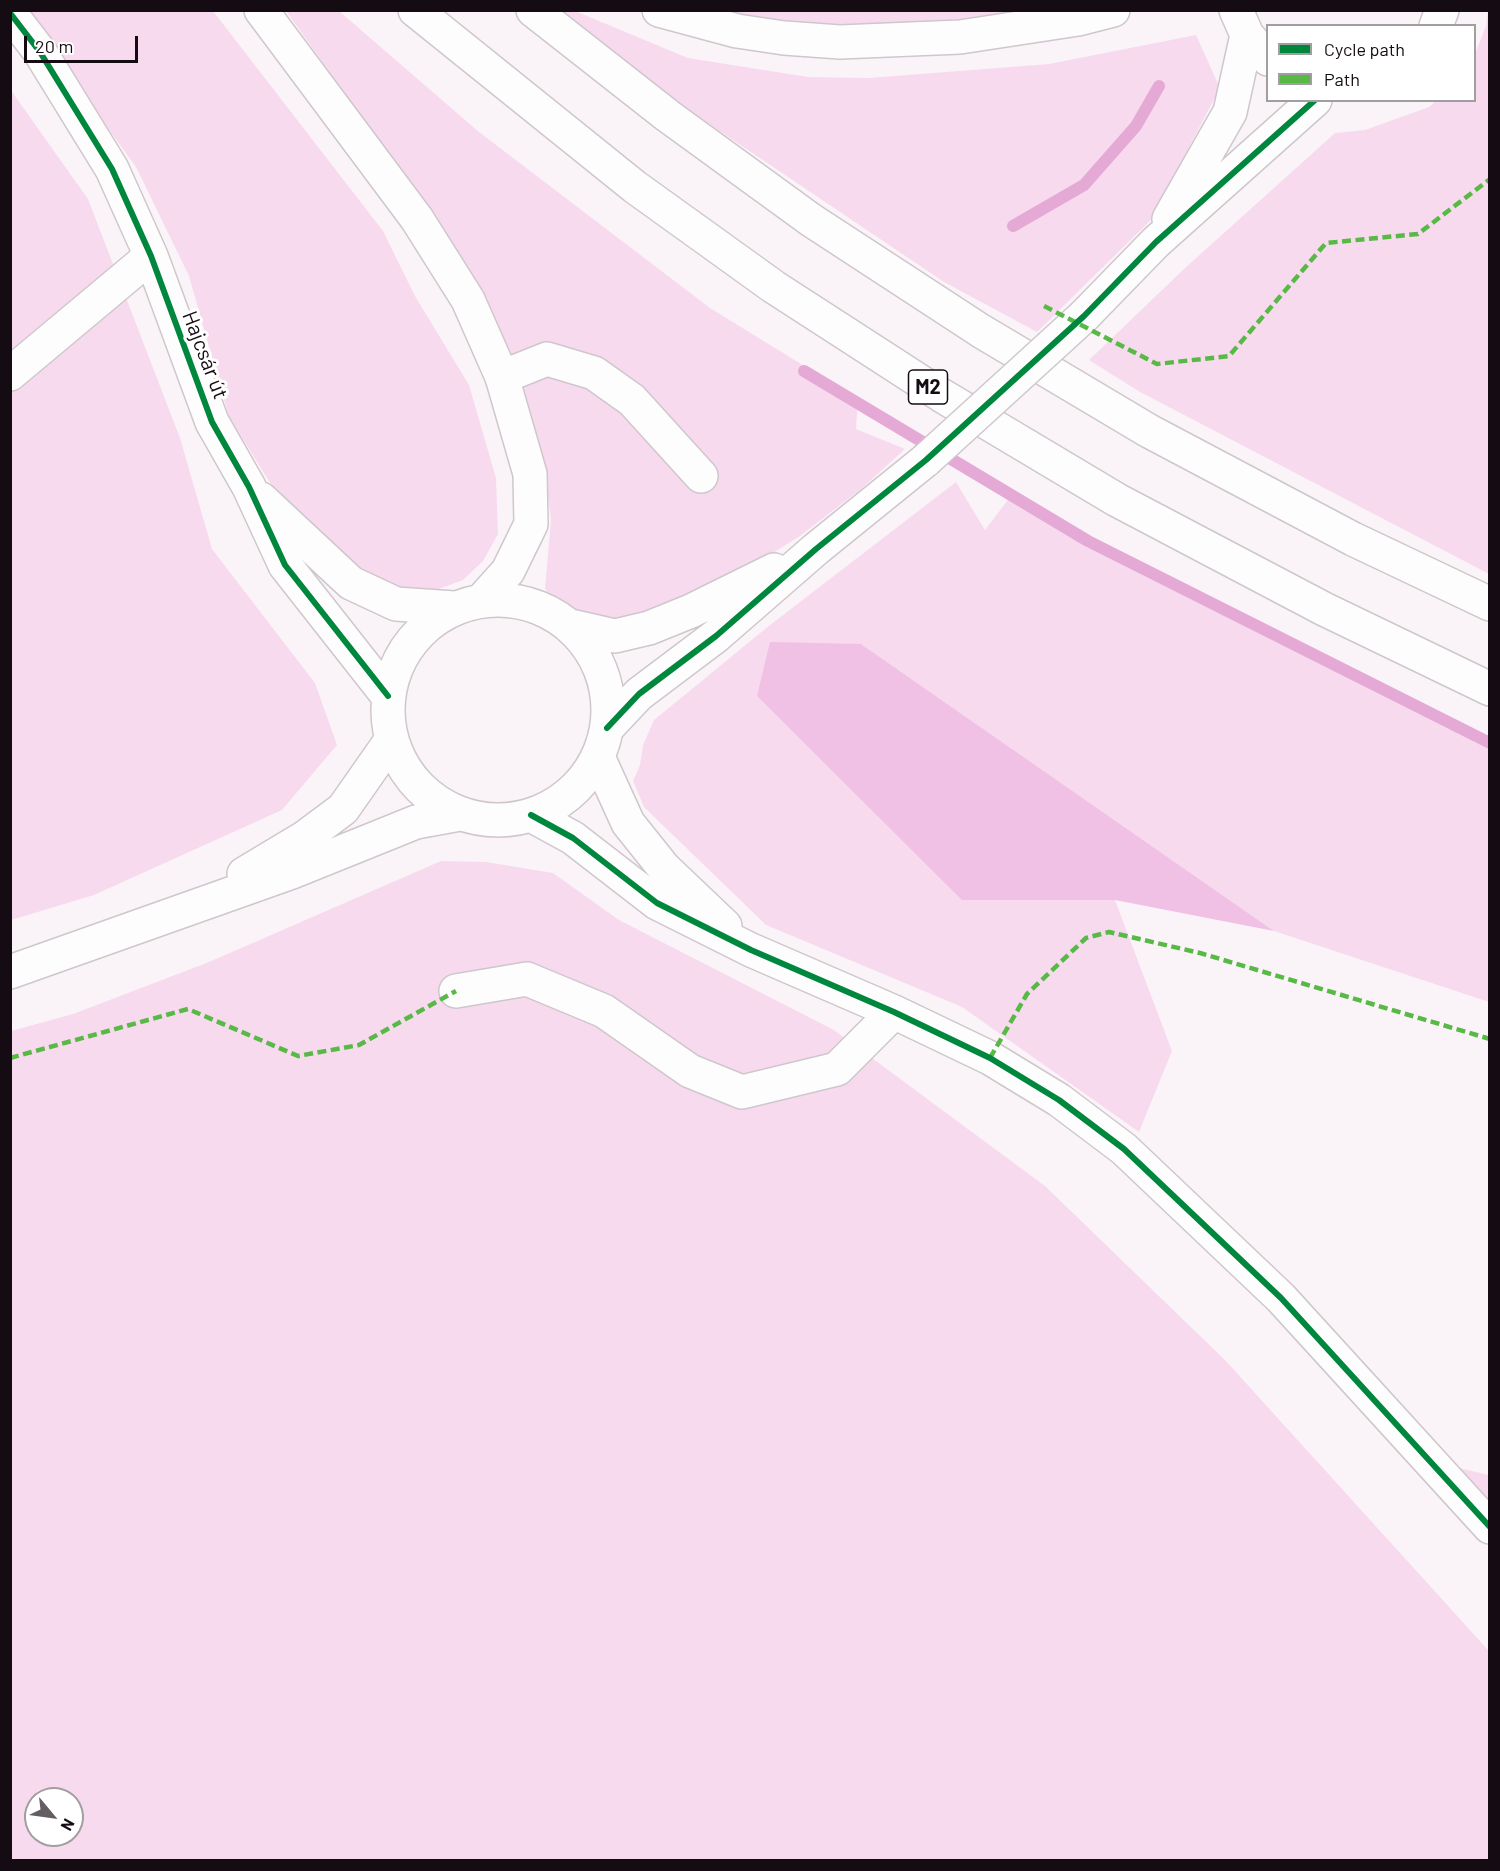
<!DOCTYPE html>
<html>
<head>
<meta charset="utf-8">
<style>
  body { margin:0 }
  #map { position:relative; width:1500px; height:1871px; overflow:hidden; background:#faf4f8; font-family:Barlow,sans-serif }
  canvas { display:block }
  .frame { position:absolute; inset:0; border:12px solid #140c12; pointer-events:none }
  .legend { position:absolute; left:1266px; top:24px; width:210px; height:78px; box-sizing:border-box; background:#fff; border:2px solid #a19ea0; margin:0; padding:8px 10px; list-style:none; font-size:18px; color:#140c12 }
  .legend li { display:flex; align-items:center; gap:12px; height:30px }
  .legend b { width:30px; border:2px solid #a19ea0 }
  .north { position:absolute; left:24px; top:1787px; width:60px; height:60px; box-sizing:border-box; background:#fff; border:2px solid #a19ea0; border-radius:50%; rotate:119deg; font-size:16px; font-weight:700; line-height:24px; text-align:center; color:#140c12 }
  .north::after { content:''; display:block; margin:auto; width:21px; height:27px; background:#645d62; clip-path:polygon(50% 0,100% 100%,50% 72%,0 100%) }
  .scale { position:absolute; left:24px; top:36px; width:114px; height:27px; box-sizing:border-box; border:3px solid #140c12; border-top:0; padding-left:8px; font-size:18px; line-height:21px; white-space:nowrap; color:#140c12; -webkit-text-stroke:4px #fff; paint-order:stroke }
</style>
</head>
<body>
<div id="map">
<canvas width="1500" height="1871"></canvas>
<div class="frame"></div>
<ul class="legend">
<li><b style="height:8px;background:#00873e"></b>Cycle path</li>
<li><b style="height:8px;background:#58b947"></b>Path</li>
</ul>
<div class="north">N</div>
<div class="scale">20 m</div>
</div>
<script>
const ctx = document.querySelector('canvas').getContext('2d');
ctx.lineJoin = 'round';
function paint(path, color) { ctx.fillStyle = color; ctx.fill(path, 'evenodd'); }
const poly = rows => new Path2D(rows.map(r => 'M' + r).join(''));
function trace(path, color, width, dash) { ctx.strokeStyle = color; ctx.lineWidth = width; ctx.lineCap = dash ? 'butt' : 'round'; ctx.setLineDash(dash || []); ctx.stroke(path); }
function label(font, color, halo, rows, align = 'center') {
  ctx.font = font + ' Barlow,sans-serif'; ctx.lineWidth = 6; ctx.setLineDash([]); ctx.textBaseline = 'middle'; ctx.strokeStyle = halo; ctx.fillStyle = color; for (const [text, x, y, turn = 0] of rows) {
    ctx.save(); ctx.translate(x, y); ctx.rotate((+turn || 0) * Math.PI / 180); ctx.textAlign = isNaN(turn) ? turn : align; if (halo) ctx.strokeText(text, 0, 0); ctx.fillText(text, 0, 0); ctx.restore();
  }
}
const green = poly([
  [23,11,213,11,383,231,415,296,469,385,496,478,498,534,483,561,463,580,428,593,395,589,363,575,274,489,229,417,189,276,136,167],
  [286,11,339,11,479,132,710,308,858,399,856,429,905,449,861,489,800,536,690,605,608,631,554,603,545,588,551,520,543,457,521,386,427,208],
  [562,11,575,11,688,58,808,77,869,78,1049,64,1196,35,1220,88,1151,220,1037,332,944,282,678,103],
  [693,11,1036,11,964,23,799,30],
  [1488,11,1490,11,1489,574,1140,392,1089,360,1185,268,1335,133,1365,130,1429,107,1436,101,1474,100,1475,54,1486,26],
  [10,89,88,199,180,438,212,549,315,683,337,745,282,810,94,895,11,920],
  [956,482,985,530,1010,497,1087,545,1489,747,1489,1002,1274,931,861,644,962,900,1115,900,1172,1051,1139,1132,962,1007,766,925,644,807,633,781,640,765,643,745,654,720,770,625],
  [441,861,486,862,553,873,619,920,834,1030,1045,1186,1225,1360,1489,1651,1489,1860,11,1860,11,1031,73,1014,209,962],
  [36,1799,72,1799,72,1835,36,1835],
  [1442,1464,1489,1475,1489,1517]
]);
const forest = poly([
  [770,642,861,644,1274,931,1115,900,962,900,757,696]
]);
const stream = poly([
  [1013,226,1084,185,1136,126,1159,86],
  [804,371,1088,541,1490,743]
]);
const minor = poly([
  [1236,10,1247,35,1268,59],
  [10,13,40,52,112,169,151,256,212,422,249,487,285,565,388,696],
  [1436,26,1442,10],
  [1169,219,1230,112,1247,35],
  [1084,316,1156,242,1315,100],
  [10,374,151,256],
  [502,377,547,359,594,373,632,400,701,476],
  [261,499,351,583,396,604,454,608],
  '388 710a110 110 0 1 1 220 0a110 110 0 1 1-220 0Z',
  [571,626,615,636,649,628,691,611,774,570],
  [607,728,639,694,716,636,816,549,926,460],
  [598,757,628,823,664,868,725,926],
  [531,815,573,838,657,903,751,950,894,1012,990,1058,1059,1100,1124,1149,1281,1298,1490,1527],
  [244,874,304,838,343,809,392,739],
  [10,972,292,872,416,822,460,814],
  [456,991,527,979,604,1011,690,1071,742,1092,837,1069,894,1012]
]);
const highway = poly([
  [261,10,417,219,468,300,502,377,530,474,531,524,508,571,482,600],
  [415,10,635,187,774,287,941,395,1117,500,1324,609,1490,689],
  [533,10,668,116,811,220,981,331,1149,431,1353,539,1490,604],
  [659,10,737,31,784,38,840,42,960,37,1078,19,1113,10]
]);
const minorBridge = poly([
  [926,460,1084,316]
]);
const quiet = poly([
  [1044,306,1157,364,1229,356,1326,243,1418,234,1490,179],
  [10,1058,188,1009,298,1056,359,1045,456,991],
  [990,1058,1027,994,1086,938,1109,932,1200,953,1490,1039]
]);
const cycleway = poly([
  [10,13,40,52,112,169,151,256,212,422,249,487,285,565,388,696],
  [607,728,639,694,716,636,816,549,926,460,1084,316,1156,242,1315,100],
  [531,815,573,838,657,903,751,950,894,1012,990,1058,1059,1100,1124,1149,1281,1298,1490,1527]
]);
const shields = [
  [928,387,39]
];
const shieldNames = [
  ["M2",928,387]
];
const streetNames = [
  ["Hajcsár út",205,355,69]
];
paint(green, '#f8daef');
paint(forest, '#f0c1e4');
trace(stream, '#e4aad5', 12);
trace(minor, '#cec7cc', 36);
trace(highway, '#cec7cc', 36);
trace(minor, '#fefdfe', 33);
trace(highway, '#fefdfe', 33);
trace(minorBridge, '#cec7cc', 36, []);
trace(minorBridge, '#fefdfe', 33);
trace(quiet, '#58b947', 4.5, [9, 4.5]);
trace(cycleway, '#00873e', 6);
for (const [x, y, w] of shields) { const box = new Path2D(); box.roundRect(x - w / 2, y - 17, w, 34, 4.5); ctx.fillStyle = '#fff'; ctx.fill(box); trace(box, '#140c12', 1.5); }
label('bold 20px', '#140c12', null, shieldNames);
label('21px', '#140c12', '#fff', streetNames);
</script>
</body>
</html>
